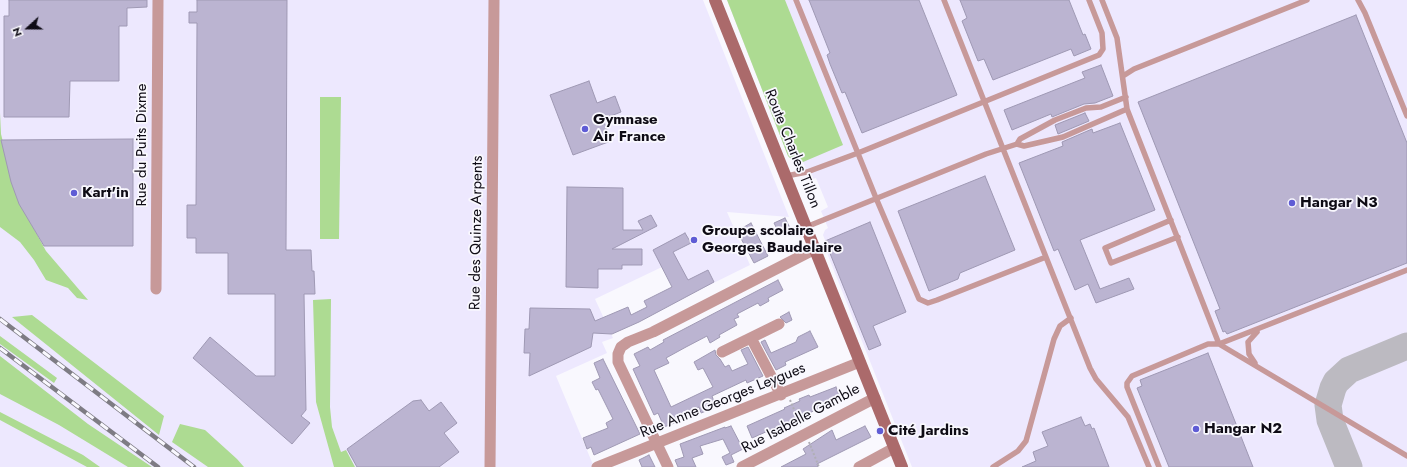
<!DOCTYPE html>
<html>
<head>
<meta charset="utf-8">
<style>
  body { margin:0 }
  #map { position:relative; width:1407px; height:467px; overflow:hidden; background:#f9f8fe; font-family:Jost,sans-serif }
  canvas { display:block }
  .north { position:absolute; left:8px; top:8px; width:40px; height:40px; -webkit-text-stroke:3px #f9f8fe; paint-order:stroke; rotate:249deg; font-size:11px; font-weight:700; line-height:16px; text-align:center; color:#0e0b15 }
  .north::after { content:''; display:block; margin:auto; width:14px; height:18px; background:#0e0b15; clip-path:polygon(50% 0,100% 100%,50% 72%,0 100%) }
</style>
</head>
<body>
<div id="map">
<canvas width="1407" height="467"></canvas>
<div class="north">N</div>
</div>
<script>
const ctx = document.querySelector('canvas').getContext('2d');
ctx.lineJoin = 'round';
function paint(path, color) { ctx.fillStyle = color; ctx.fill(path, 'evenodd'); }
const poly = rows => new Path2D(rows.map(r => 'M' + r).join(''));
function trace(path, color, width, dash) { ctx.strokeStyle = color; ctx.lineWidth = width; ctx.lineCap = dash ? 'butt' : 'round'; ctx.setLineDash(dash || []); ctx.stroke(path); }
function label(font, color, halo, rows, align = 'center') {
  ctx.font = font + ' Jost,sans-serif'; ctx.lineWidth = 3.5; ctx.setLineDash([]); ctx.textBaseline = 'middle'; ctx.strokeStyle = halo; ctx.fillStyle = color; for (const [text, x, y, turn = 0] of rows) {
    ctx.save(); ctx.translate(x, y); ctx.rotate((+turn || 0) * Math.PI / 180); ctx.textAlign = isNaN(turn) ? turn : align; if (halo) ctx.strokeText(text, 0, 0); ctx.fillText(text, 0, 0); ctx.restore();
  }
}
const built = poly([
  [0,0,703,0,789,217,727,212,750,265,679,300,662,267,595,299,613,338,602,342,607,353,556,376,594,467,0,467],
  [727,0,1407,0,1407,467,912,467,823,243,825,240,823,235,825,230,828,228,821,211,828,207,816,178,810,180,803,162,794,162,788,156]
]);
const green = poly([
  [727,0,785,0,843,145,803,162,794,162,788,156],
  [320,97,341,97,339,239,320,239],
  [0,113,1,134,17,198,46,251,88,300,77,298,68,288,46,280,34,260,20,242,0,227],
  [331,299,330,407,332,427,341,452,346,450,355,467,334,467,316,402,313,300],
  [32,315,164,416,159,435,12,317],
  [0,336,57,378,54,383,0,344],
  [0,356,88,424,152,467,128,467,59,425,0,394],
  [0,412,83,455,100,467,87,467,0,420],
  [180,424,205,430,237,459,244,467,208,467,172,442]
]);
const taxiway = poly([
  [1349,467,1330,420,1328,405,1333,388,1336,382,1349,370,1407,346]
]);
const building = poly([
  [9,0,147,0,147,7,127,8,127,26,119,26,119,81,70,81,69,117,4,117,4,16,9,16,9,0],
  [197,0,287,0,286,250,311,250,312,271,314,271,315,294,304,294,306,410,301,416,310,423,292,444,193,358,210,337,256,376,275,376,275,294,228,294,228,253,196,253,196,238,187,238,187,205,196,205,197,23,189,23,189,12,197,12,197,0],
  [809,0,919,0,957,95,862,133,845,92,842,93,830,64,827,55,830,53,809,0],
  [960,0,1069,0,1083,35,1085,34,1091,49,1074,56,1071,49,993,80,984,59,978,61,962,21,967,18,960,0],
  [1356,15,1407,143,1407,263,1227,334,1225,331,1223,332,1215,311,1220,309,1138,102,1356,15],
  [1101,65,1113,96,1095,103,1084,104,1052,117,1051,114,1012,130,1004,110,1085,78,1082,72,1101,65],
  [589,81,597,103,615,96,621,112,603,119,611,141,573,155,550,95,589,81],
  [1085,113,1089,121,1058,134,1055,125,1085,113],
  [1120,123,1155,210,1080,240,1100,289,1129,278,1134,289,1096,303,1088,284,1075,290,1058,249,1054,251,1019,163,1063,146,1062,142,1092,129,1093,133,1120,123],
  [133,139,133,246,44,246,19,204,11,182,1,140,133,139],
  [985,176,1015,250,960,273,958,279,929,291,898,211,985,176],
  [567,187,623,188,623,230,643,230,638,221,651,215,657,226,612,249,642,249,642,265,622,265,622,269,598,269,598,288,566,287,567,187],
  [785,218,791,230,780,235,774,223,785,218],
  [870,222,906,312,873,326,881,345,869,350,825,241,870,222],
  [751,223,768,256,754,263,737,231,751,223],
  [685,233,691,243,673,252,688,280,708,270,714,282,639,322,612,334,593,333,591,347,529,376,530,353,524,353,525,329,529,329,530,308,590,309,595,321,628,307,631,315,647,307,644,301,672,287,653,250,685,233],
  [778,280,783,290,768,298,769,301,760,306,758,303,737,314,739,317,734,319,737,325,719,335,720,337,710,343,707,336,686,347,666,358,669,363,654,370,671,407,713,387,703,368,698,370,694,362,715,350,716,355,720,359,725,367,729,365,732,371,748,364,741,350,748,347,763,376,747,383,746,380,712,396,716,407,701,413,699,407,680,416,682,420,664,427,658,413,654,415,633,369,640,366,634,354,648,347,650,350,664,342,663,340,778,280],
  [789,312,792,320,786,323,780,317,789,312],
  [810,331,818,347,785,362,786,365,776,370,761,342,765,340,771,353,796,342,798,337,810,331],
  [1208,353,1253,467,1169,467,1137,388,1142,386,1140,380,1208,353],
  [603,359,640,434,594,455,591,447,587,449,583,438,608,428,606,423,613,419,598,389,596,390,592,382,600,378,594,363,603,359],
  [836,387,841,399,752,438,747,426,785,409,784,408,800,401,799,399,809,395,810,397,836,387],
  [421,400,429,411,441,402,457,423,444,433,459,452,439,467,357,467,347,449,413,401,421,400],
  [1081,417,1085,426,1090,424,1092,429,1094,428,1109,467,1022,467,1036,461,1033,452,1048,446,1042,432,1081,417],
  [731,426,743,449,731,455,734,462,726,465,722,457,730,453,723,439,700,446,703,454,692,458,696,467,678,467,675,460,684,457,680,444,725,427,725,428,731,426],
  [865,426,871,437,817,464,818,467,781,467,806,454,803,449,832,430,836,440,865,426],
  [649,455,655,467,642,467,639,460,649,455]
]);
const path = poly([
  [790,400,801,426],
  [809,442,819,467]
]);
const lane = poly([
  [796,0,876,198,919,299,928,303,937,300,1046,257],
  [944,0,1090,368,1096,379,1128,417,1149,467],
  [1102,0,1117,38,1127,109,1219,344,1407,456],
  [1358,0,1365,13,1407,116],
  [1123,76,1134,69,1307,0],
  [1017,144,1020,139,1055,120,1086,108,1101,107,1126,97],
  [786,176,807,172,858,153,1099,55,1103,49,1102,33,1089,0],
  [1171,220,1105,248,1111,263,1178,237],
  [806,227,986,154,1017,144,1024,146,1063,137,1127,109],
  [1255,363,1249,354,1248,342,1257,332],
  [993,467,1018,451,1026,441,1054,339,1060,326,1071,318],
  [1159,467,1127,387,1127,383,1132,376,1208,344,1219,344,1407,270]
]);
const street = poly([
  [156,289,158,0],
  [751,338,781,395],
  [722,352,779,324],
  [490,467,494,0],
  [597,467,860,362],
  [668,467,618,362,618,354,621,347,628,342,653,332,815,249],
  [742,467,875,398],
  [859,467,894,448]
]);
const secondary = poly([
  [715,0,902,467]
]);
const rail = poly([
  [0,319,194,467],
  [0,348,158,467]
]);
const markers = [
  [585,129,4,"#5f5cd5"],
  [74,193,4,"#5f5cd5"],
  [1292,203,4,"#5f5cd5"],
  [694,240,4,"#5f5cd5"],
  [1196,429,4,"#5f5cd5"],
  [880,431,4,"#5f5cd5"]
];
const poiNames = [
  ["Gymnase",593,120],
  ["Air France",593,137],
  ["Kart'in",82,193],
  ["Hangar N3",1300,203],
  ["Groupe scolaire",702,231],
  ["Georges Baudelaire",702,248],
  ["Hangar N2",1204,429],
  ["Cité Jardins",888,431]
];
const streetNames = [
  ["Rue du Puits Dixme",142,145,-90],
  ["Route Charles Tillon",792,149,68],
  ["Rue des Quinze Arpents",477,233,-89],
  ["Rue Anne Georges Leygues",723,401,-22],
  ["Rue Isabelle Gamble",801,419,-28]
];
paint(built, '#ede8fe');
paint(green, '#addb92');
trace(taxiway, '#bcbac1', 27);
paint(building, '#bbb4d1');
trace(building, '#9f99b4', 1);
trace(path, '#b0afb6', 2, [2, 2]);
trace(lane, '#c79999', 5.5);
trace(street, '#c79999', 11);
trace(secondary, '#ab6a6b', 12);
trace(rail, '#7e7c84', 4.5);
trace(rail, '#f9f8fe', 3, [9]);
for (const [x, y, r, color] of markers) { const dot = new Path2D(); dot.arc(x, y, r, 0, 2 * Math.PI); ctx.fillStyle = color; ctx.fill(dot); trace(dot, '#f9f8fe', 1.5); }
label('bold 15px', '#0e0b15', '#f9f8fe', poiNames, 'left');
label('15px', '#0e0b15', '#f9f8fe', streetNames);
</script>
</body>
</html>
